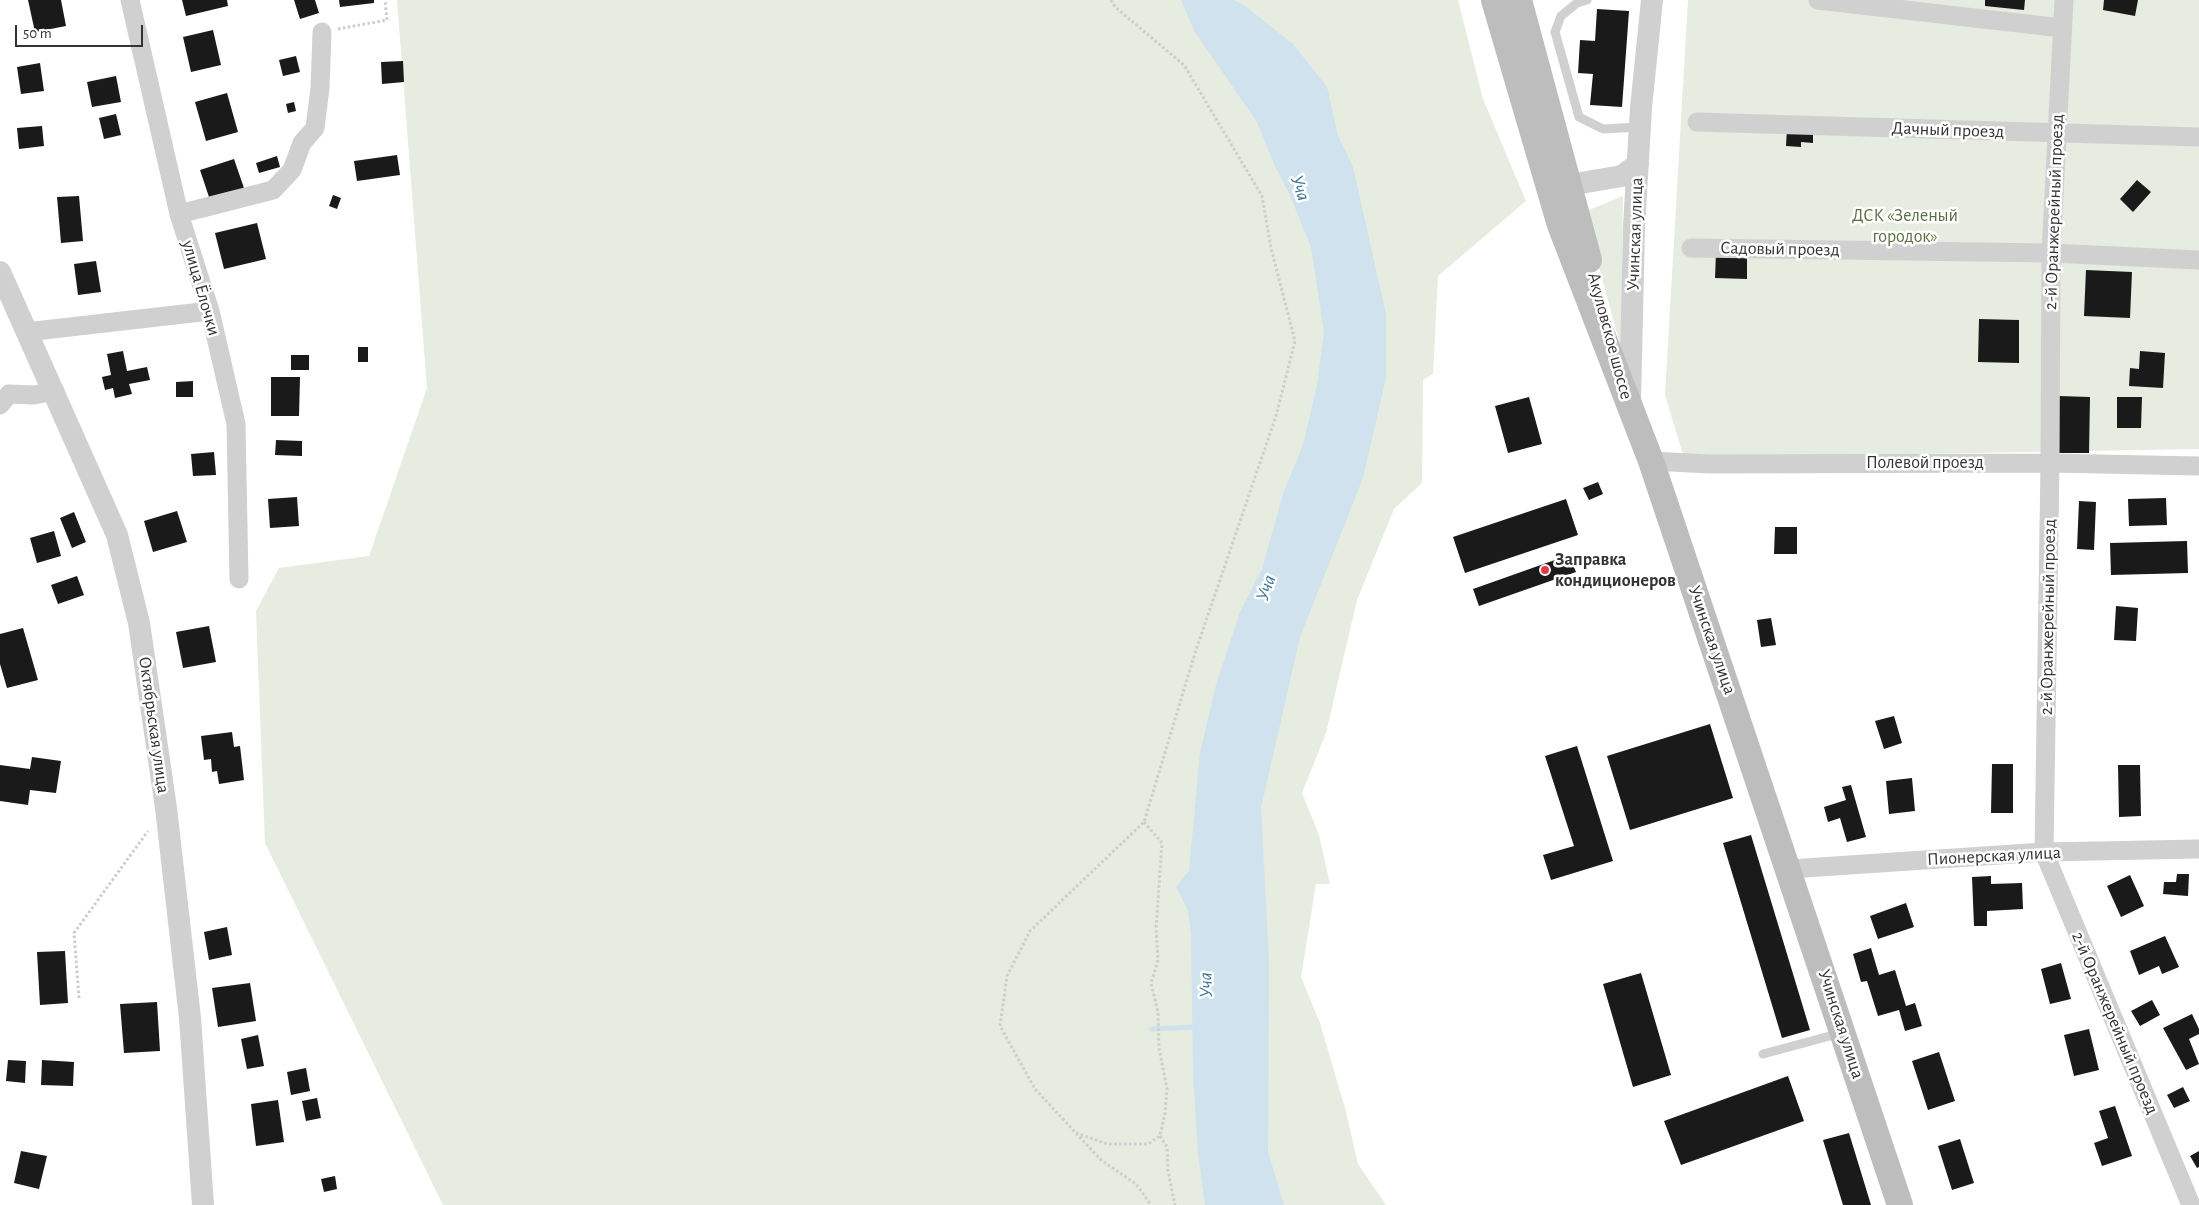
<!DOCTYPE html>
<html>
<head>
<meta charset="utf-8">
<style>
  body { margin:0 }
  #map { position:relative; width:2199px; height:1205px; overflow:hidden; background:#fff; font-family:"Alegreya Sans",sans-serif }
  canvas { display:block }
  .scale { position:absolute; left:15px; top:25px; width:128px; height:22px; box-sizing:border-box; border:2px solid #333; border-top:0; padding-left:6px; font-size:15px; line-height:18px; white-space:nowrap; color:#333; -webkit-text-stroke:4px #fff; paint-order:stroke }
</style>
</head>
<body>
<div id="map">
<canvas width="2199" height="1205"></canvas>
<div class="scale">50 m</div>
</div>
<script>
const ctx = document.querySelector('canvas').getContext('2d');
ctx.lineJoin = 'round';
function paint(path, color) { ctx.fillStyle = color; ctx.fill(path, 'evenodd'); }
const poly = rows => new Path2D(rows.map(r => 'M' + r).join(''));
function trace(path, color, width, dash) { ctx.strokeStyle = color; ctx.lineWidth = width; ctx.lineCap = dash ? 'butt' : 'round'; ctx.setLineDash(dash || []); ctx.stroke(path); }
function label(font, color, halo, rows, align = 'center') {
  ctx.font = font + ' "Alegreya Sans",sans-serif'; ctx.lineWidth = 5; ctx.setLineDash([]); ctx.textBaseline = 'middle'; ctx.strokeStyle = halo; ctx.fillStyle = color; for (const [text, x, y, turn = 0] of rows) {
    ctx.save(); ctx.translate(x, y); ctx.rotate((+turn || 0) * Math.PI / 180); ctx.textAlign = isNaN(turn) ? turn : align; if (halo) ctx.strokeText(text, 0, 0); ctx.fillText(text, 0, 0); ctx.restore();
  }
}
const green = poly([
  [397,0,1458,0,1483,99,1526,201,1438,276,1433,374,1423,380,1422,483,1394,509,1357,600,1326,733,1302,793,1319,835,1330,884,1316,884,1301,977,1320,1023,1345,1108,1358,1164,1386,1205,443,1205,265,843,256,611,279,568,369,556,427,388],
  [1688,0,2199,0,2199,449,1684,458,1665,395],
  [1623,196,1621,348,1584,212]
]);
const water = poly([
  [1181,0,1234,0,1245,6,1293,44,1327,87,1338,136,1353,167,1386,314,1386,378,1363,478,1300,637,1261,808,1269,962,1268,1151,1284,1205,1205,1205,1198,1153,1193,1075,1191,933,1188,911,1176,887,1189,871,1200,753,1216,685,1240,612,1262,569,1283,494,1303,445,1317,385,1324,332,1311,247,1289,193,1275,166,1257,122,1195,32]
]);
const stream = poly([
  [1151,1029,1198,1027]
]);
const building = poly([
  [28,0,61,0,66,26,35,32],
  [182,0,227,0,228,6,186,16],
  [294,0,315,0,319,13,300,19],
  [339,0,374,0,374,3,340,7],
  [1985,0,2025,0,2024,10,1985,6],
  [2104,0,2138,0,2135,16,2103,10],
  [1597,9,1629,11,1622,107,1590,105,1593,74,1578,73,1580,40,1595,41],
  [213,30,221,65,191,72,183,37],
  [296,56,300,72,283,76,279,60],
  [403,61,404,82,382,84,381,62],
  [40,63,44,91,21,94,17,67],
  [116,76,121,102,92,107,87,82],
  [227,93,238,132,206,141,195,102],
  [294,102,296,111,288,113,286,104],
  [116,114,121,135,104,139,99,118],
  [42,126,44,146,19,149,17,128],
  [1787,128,1813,130,1813,143,1801,142,1801,147,1786,146],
  [397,155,400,175,357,181,354,161],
  [277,156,280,167,259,173,256,163],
  [234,159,245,191,211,203,200,170],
  [2137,180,2151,192,2133,212,2120,199],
  [333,195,341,198,337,209,329,206],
  [79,196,83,241,61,243,57,197],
  [257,223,266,259,224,269,215,233],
  [1716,253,1747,254,1747,279,1715,278],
  [96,261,101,292,78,295,74,264],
  [2086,270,2132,272,2130,318,2084,316],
  [1979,319,2019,320,2019,363,1978,362],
  [358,347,368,347,368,362,358,362],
  [123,351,127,371,147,367,150,380,129,384,132,394,115,398,113,388,105,390,102,377,111,375,107,354],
  [2140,351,2165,353,2163,388,2129,386,2130,368,2139,369],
  [291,355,309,355,309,370,291,370],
  [271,377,300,377,299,416,271,416],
  [193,381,193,397,176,397,176,382],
  [2059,396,2090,397,2089,453,2058,453],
  [1529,397,1542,444,1508,453,1495,406],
  [2117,397,2142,397,2141,428,2117,428],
  [276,440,302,441,302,456,275,455],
  [214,452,216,475,193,476,191,454],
  [1598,482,1603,494,1589,500,1583,488],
  [297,497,299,526,270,528,268,499],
  [2166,498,2167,525,2129,526,2128,499],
  [1566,499,1578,535,1465,573,1453,537],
  [2079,501,2096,502,2094,550,2077,549],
  [177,511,187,542,153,552,144,521],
  [74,512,86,542,72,548,60,518],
  [1775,527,1797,527,1797,554,1774,554],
  [54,531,61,556,37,563,30,538],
  [2187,541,2188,573,2111,575,2110,543],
  [1569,555,1576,572,1479,606,1473,589],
  [77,576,84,595,58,604,51,585],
  [2116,606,2138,608,2136,641,2114,640],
  [1771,618,1776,645,1761,647,1757,620],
  [209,626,216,662,183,668,176,632],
  [23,628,38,680,7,688,0,664,0,634],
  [1894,716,1902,743,1884,749,1875,721],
  [1710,724,1733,798,1630,830,1607,756],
  [232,732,234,747,240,746,244,780,219,784,217,771,212,772,211,759,204,760,201,736],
  [1577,746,1613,861,1551,880,1543,855,1574,846,1545,756],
  [32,757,61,761,56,793,30,790,28,805,0,801,0,765,30,769],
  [1992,764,2013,764,2013,813,1991,813],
  [2118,765,2140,765,2141,816,2119,817],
  [1912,778,1915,811,1889,814,1886,781],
  [1851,785,1866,837,1847,842,1840,818,1828,822,1824,807,1846,800,1842,787],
  [1751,835,1810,1030,1782,1038,1723,843],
  [2177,874,2189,874,2188,896,2163,894,2164,882,2176,882],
  [2130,875,2144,906,2121,917,2107,886],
  [1991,876,1991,884,2022,883,2023,909,1987,911,1987,926,1974,926,1972,877],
  [1906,903,1914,927,1878,939,1870,916],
  [227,927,232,955,209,960,204,932],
  [2165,936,2179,967,2162,974,2159,966,2139,975,2130,951],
  [1871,948,1879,975,1895,970,1906,1006,1915,1003,1922,1026,1905,1031,1899,1010,1878,1016,1867,981,1861,982,1853,954],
  [65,951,68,1003,40,1005,37,952],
  [2061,963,2071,999,2050,1004,2041,969],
  [1641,973,1671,1075,1633,1087,1603,984],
  [250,983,256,1021,218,1027,212,988],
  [2152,1000,2160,1015,2140,1026,2131,1011],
  [157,1002,160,1051,124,1053,120,1004],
  [2192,1014,2199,1029,2199,1034,2189,1039,2199,1064,2186,1070,2163,1028],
  [2089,1029,2099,1070,2074,1076,2064,1035],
  [258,1035,264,1066,247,1069,241,1039],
  [1939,1052,1955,1101,1928,1110,1912,1061],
  [8,1060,26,1061,25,1083,6,1081],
  [42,1060,74,1062,73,1086,41,1085],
  [306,1068,310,1091,291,1095,287,1072],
  [1788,1076,1804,1121,1681,1165,1664,1121],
  [2183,1087,2190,1101,2174,1108,2167,1095],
  [317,1098,321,1118,306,1121,302,1101],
  [278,1100,284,1142,256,1146,251,1104],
  [2115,1106,2132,1156,2102,1166,2094,1143,2108,1138,2099,1111],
  [1849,1133,1871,1205,1843,1205,1823,1140],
  [1960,1139,1974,1183,1952,1190,1938,1146],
  [21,1151,47,1156,39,1189,14,1183],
  [2199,1151,2199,1167,2197,1168,2190,1156],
  [335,1176,337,1189,324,1192,321,1179]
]);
const path = poly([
  [1111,0,1115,7,1184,65,1262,196,1271,248,1295,341,1276,416,1195,653,1144,822,1030,931,1007,976,1000,1026,1035,1089,1101,1160,1136,1184,1151,1205],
  [338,29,387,20,385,0],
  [79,998,74,933,148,831],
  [1076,1133,1107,1144,1148,1144,1160,1136,1165,1113,1167,1089,1159,1048,1158,1012,1151,983,1158,960,1156,929,1162,843,1144,822],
  [1160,1136,1167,1147,1168,1171,1175,1205]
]);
const service = poly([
  [1587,0,1577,3,1561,16,1555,32,1579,117,1603,129,1639,127],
  [1763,1054,1841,1033]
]);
const minor = poly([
  [130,0,179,214,210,311,236,424,239,579],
  [1818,0,2062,28],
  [2064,0,2051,253,2050,463,2044,852,2191,1205],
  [1697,122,2199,137],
  [179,214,273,190,292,170,302,143,315,128,320,88,322,32],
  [1691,248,2051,253,2199,260],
  [26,332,210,311],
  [0,405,9,394,34,395,55,391],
  [1651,461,1710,464,2050,463,2199,466],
  [1790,869,2044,852,2199,849]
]);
const tertiary = poly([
  [1551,185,1569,185,1622,176,1638,164],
  [0,272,117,535,139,623,166,808,190,1018,203,1205],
  [1630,401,1634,227,1641,108,1652,0]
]);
const secondary = poly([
  [1494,0,1560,225,1651,461,1900,1205],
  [1519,0,1589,260]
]);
const markers = [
  [1545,570,5,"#e63946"]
];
const streetNames = [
  ["Дачный проезд",1948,130,2],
  ["2-й Оранжерейный проезд",2054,212,-88],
  ["Учинская улица",1635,234,-88],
  ["Садовый проезд",1780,249,1],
  ["улица Ёлочки",201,288,74],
  ["Акуловское шоссе",1610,336,75],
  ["Полевой проезд",1925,463],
  ["2-й Оранжерейный проезд",2048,617,-89],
  ["Учинская улица",1712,640,71],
  ["Октябрьская улица",154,725,82],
  ["Пионерская улица",1994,856,-3],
  ["2-й Оранжерейный проезд",2115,1023,67],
  ["Учинская улица",1841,1024,72]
];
const parkNames = [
  ["ДСК «Зеленый",1905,216],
  ["городок»",1905,237]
];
const poiNames = [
  ["Заправка",1555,560],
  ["кондиционеров",1555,581]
];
const waterNames = [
  ["Уча",1300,188,71],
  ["Уча",1266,588,-71],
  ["Уча",1206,985,-91]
];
paint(green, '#e6ecdf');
paint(water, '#cfe2ee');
trace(stream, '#cfe2ee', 5);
paint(building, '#1a1a1a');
trace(path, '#cdcdcd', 3, [2.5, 2.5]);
trace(service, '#d0d0d0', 9);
trace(minor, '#d0d0d0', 19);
trace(tertiary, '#d0d0d0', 22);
trace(secondary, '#bdbdbd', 26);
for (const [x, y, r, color] of markers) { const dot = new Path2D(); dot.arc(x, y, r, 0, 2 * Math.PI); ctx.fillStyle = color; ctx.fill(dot); trace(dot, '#fff', 2); }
label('18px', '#333', '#fff', streetNames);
label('18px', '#56703f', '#fff', parkNames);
label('bold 18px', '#333', '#fff', poiNames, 'left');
label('italic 19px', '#3f7597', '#fff', waterNames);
</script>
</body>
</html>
